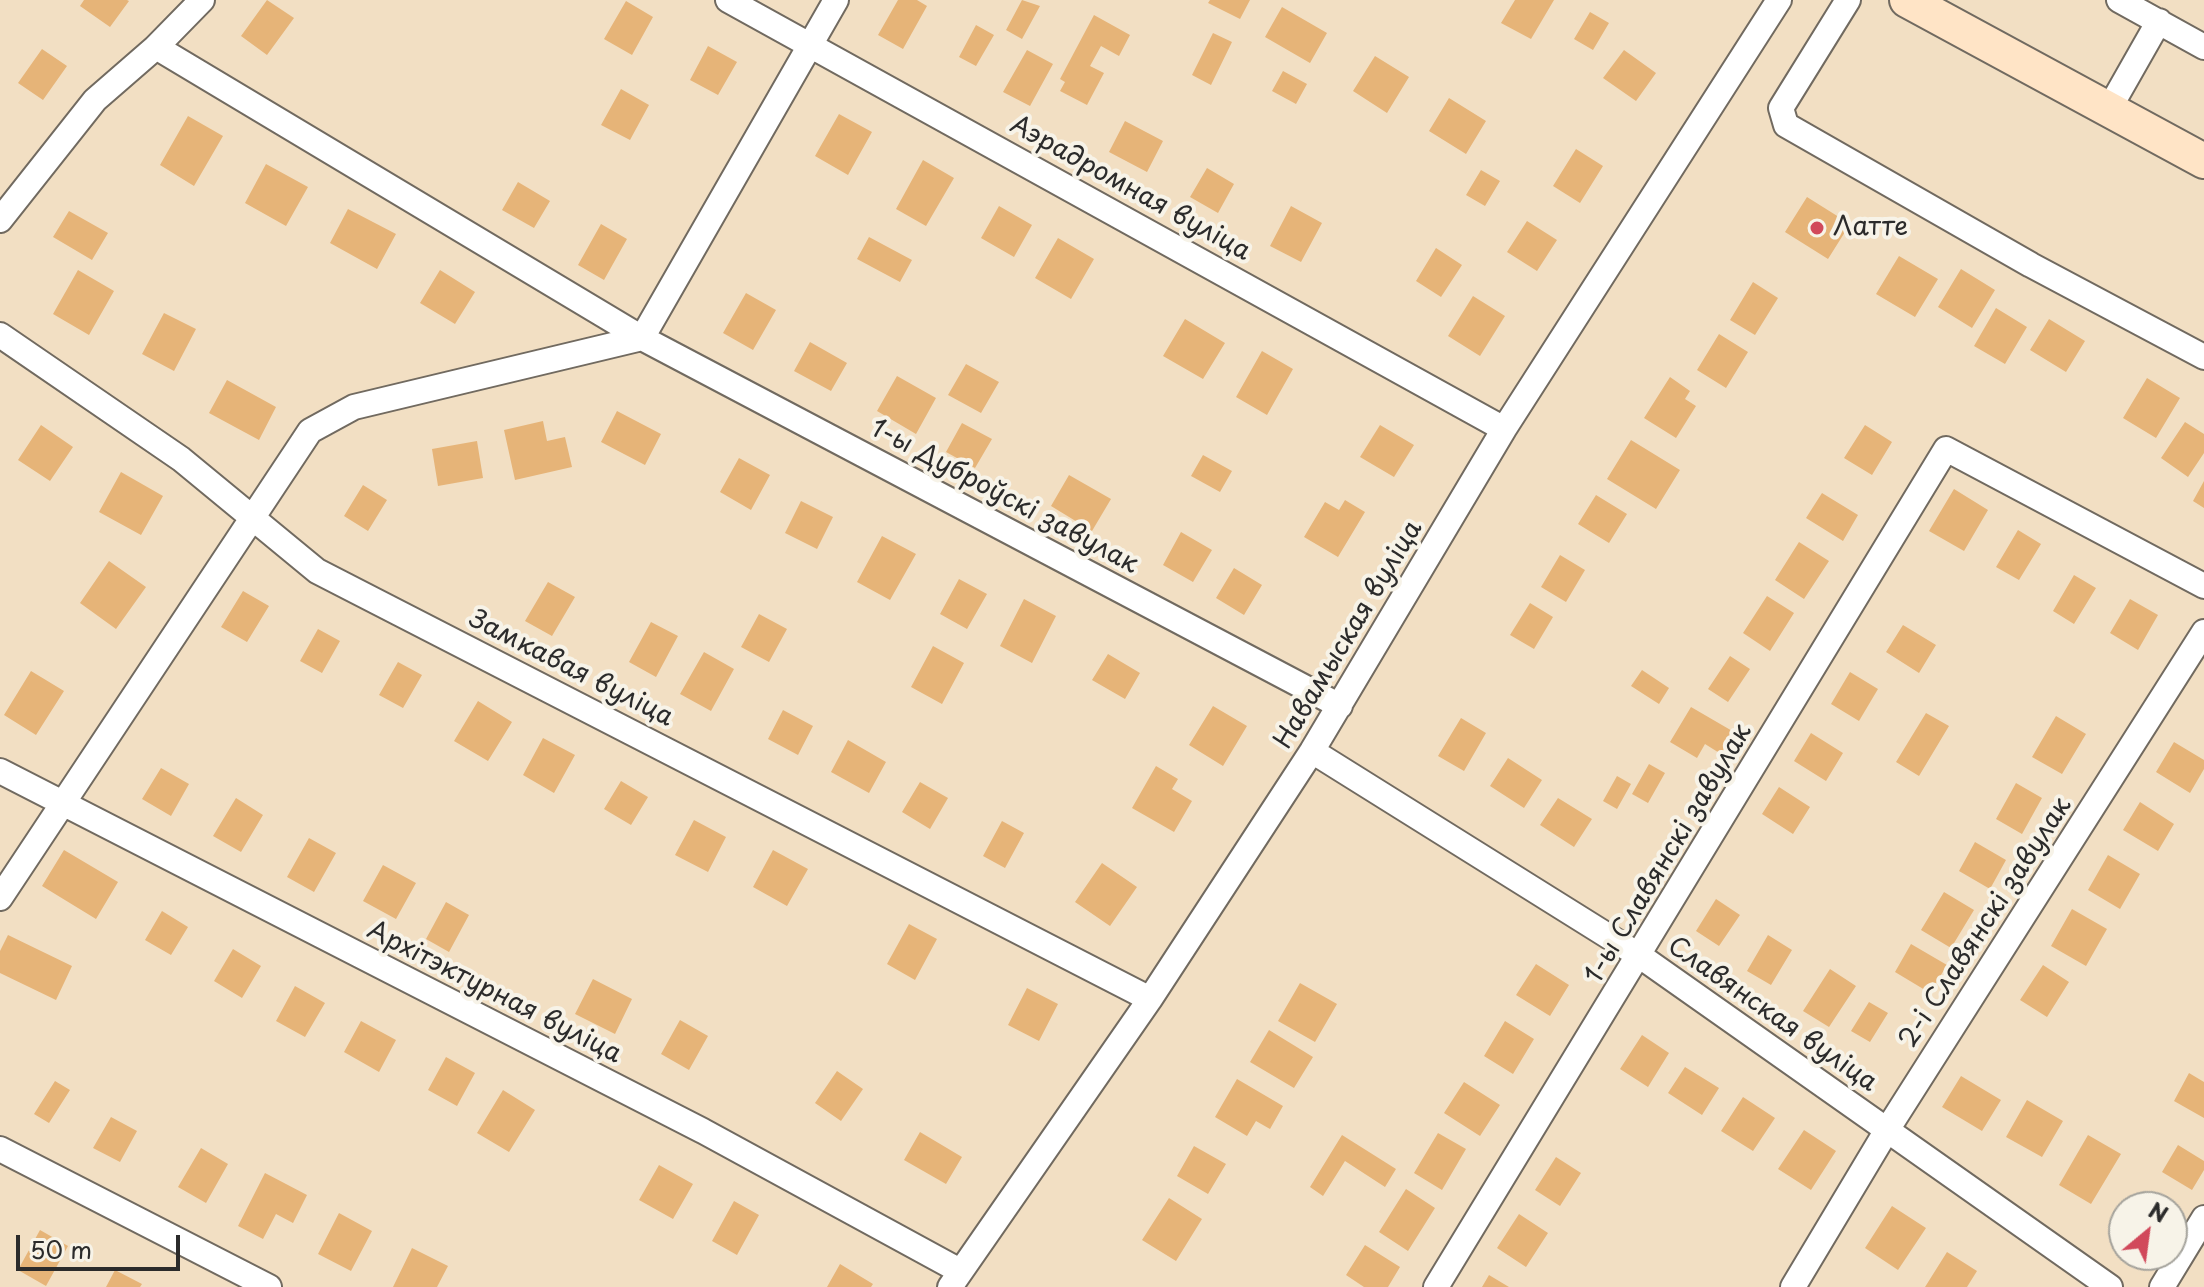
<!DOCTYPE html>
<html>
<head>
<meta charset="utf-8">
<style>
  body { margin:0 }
  #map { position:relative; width:2204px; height:1287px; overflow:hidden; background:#f2dfc3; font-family:"Playpen Sans",sans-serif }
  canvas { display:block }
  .north { position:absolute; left:2108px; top:1191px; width:80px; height:80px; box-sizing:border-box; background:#f7f3e8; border:2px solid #a5a39c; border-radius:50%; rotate:29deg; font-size:22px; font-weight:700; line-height:32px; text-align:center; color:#2b2b2b }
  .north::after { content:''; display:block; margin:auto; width:28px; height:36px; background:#d1495b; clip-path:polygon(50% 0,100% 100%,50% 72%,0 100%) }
  .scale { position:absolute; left:16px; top:1235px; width:164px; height:36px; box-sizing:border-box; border:4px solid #2b2b2b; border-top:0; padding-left:10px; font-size:24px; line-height:28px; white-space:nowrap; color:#2b2b2b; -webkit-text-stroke:6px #f7f3e8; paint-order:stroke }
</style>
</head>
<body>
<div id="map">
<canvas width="2204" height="1287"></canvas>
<div class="north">N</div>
<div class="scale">50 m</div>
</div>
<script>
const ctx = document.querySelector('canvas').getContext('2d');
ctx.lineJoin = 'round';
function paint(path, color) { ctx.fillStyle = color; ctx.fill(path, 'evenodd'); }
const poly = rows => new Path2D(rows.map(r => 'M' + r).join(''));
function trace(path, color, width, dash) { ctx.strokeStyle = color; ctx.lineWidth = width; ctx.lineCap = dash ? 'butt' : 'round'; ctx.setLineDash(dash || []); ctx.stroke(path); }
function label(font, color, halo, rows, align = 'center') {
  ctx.font = font + ' "Playpen Sans",sans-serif'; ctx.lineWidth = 8; ctx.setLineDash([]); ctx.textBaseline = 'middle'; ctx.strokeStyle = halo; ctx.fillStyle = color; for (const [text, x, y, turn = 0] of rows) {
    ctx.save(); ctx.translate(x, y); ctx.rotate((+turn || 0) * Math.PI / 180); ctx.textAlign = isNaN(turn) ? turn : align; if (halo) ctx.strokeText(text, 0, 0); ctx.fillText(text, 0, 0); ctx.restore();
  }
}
const building = poly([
  [84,0,127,0,129,1,110,27,80,6],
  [267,0,294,18,267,55,241,36],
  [898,0,917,0,927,6,903,49,878,35],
  [1022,0,1040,6,1022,39,1006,30],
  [1210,0,1250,0,1240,19,1208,3],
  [1515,0,1554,0,1531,39,1501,23],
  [626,1,653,17,632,55,604,39],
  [1282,7,1327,33,1310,63,1265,37],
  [1590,12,1609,23,1593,50,1574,39],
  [1094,15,1130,35,1119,56,1101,46,1090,66,1104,73,1087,105,1060,91,1065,82,1060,79],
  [976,25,994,35,976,66,959,57],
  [1213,33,1232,42,1211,85,1192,75],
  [708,46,737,62,718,95,690,80],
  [42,49,67,66,43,100,18,83],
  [1027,50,1053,64,1030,106,1003,92],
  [1624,50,1656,73,1636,101,1603,78],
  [1375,56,1409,77,1387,113,1353,91],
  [1283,71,1307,84,1296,104,1272,91],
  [621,89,649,105,630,140,601,125],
  [1449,98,1486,121,1466,154,1429,131],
  [839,114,872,132,848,175,815,156],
  [188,116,223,136,194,186,160,165],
  [1125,121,1163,141,1147,172,1109,152],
  [1576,149,1603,166,1580,203,1553,186],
  [923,160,954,178,926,226,896,209],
  [266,164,308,187,286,226,245,203],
  [1207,168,1234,184,1218,213,1190,197],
  [1481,170,1500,181,1485,206,1466,195],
  [518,182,550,201,534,228,502,210],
  [1807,197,1850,224,1828,259,1785,232],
  [999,206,1032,225,1014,257,981,238],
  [1291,206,1322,223,1301,262,1270,246],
  [348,209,396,234,377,269,330,243],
  [69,211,108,233,92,260,53,237],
  [1527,221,1557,240,1537,271,1507,252],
  [601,224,627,239,604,280,578,265],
  [869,237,912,260,900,282,857,259],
  [1058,238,1094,259,1071,299,1035,278],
  [1436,248,1462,265,1441,297,1416,281],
  [1899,256,1938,279,1915,317,1876,294],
  [1961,269,1995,290,1972,328,1938,307],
  [78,270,114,291,89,335,53,314],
  [440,270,475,292,455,324,420,303],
  [1753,282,1778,298,1755,335,1730,320],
  [746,293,776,310,753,350,723,333],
  [1473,296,1505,316,1480,356,1448,336],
  [1996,308,2027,327,2005,364,1974,346],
  [164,313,196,329,174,371,142,354],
  [1185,319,1225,343,1203,379,1163,356],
  [2049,319,2085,341,2066,372,2030,350],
  [1719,334,1748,352,1726,388,1697,370],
  [810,342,847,363,831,391,794,371],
  [1262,351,1293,369,1267,415,1236,397],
  [966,364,999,382,981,413,948,395],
  [897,376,936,398,916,434,877,411],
  [1670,377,1690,391,1685,399,1696,406,1676,438,1644,418],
  [2147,378,2180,398,2156,438,2123,418],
  [227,380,276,407,259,440,209,413],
  [617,411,661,434,645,465,601,442],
  [543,421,547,441,565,437,572,467,515,480,504,430],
  [2185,422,2204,434,2204,453,2188,477,2161,458],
  [962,423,992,439,975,468,946,452],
  [41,425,73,447,50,481,18,460],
  [1380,425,1414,445,1394,477,1360,457],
  [1865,425,1892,442,1872,475,1844,458],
  [1631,440,1680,470,1656,509,1607,479],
  [477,441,483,478,438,486,432,449],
  [1203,455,1232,471,1220,492,1191,476],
  [739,458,770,475,751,510,720,492],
  [121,472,163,496,141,535,99,512],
  [1069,475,1111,499,1092,531,1051,506],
  [2204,481,2204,508,2193,501],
  [363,485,387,500,368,531,344,516],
  [1954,489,1988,510,1964,551,1929,531],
  [1822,493,1858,515,1843,541,1806,518],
  [1596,495,1627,514,1609,543,1578,524],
  [1345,500,1365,512,1338,557,1304,537,1325,502,1339,510],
  [801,501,833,517,817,549,785,533],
  [2018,530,2041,544,2019,580,1996,567],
  [1181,532,1212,550,1193,582,1163,565],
  [882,536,916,554,890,600,857,582],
  [1799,542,1829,561,1804,599,1775,580],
  [1560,555,1585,570,1566,602,1541,587],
  [109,561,146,587,116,629,80,603],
  [1234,568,1262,585,1244,615,1216,598],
  [2074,575,2096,588,2074,624,2053,611],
  [959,579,987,594,967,629,940,614],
  [548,582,575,597,552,636,525,621],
  [243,591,269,606,247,642,221,627],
  [1767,596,1794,613,1770,651,1743,633],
  [1024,599,1056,616,1032,663,1000,646],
  [2130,599,2158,615,2138,650,2110,633],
  [1530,603,1553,617,1534,649,1510,635],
  [759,614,787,629,769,662,741,647],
  [651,622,678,636,656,677,629,662],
  [1903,625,1936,645,1919,673,1886,652],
  [318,629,340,641,322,673,300,661],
  [933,646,964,663,942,704,911,687],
  [704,652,734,669,711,711,680,694],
  [1108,654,1140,673,1125,699,1092,680],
  [1730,656,1750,669,1728,702,1708,689],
  [398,662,422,675,403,708,379,695],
  [1642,670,1669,688,1659,704,1631,686],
  [31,671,64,691,36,735,4,715],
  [1850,672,1878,689,1859,721,1831,704],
  [478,701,512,722,488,761,454,741],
  [1213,706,1247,726,1223,766,1189,745],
  [1691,707,1734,732,1721,754,1705,744,1697,758,1670,742],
  [783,710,813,726,798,755,768,739],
  [1926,713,1949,726,1919,776,1896,762],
  [2056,716,2086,734,2062,774,2032,757],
  [1461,718,1486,733,1464,771,1438,756],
  [1811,733,1843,753,1826,781,1794,761],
  [543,738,575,755,554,793,523,775],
  [848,740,886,762,869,793,831,772],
  [2174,742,2204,760,2204,769,2190,793,2156,772],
  [1508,758,1542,780,1524,808,1490,786],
  [1649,764,1665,773,1648,803,1632,794],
  [1156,766,1178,779,1172,789,1192,801,1174,832,1132,808],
  [161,768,189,784,171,816,142,799],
  [1617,776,1631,784,1617,809,1603,801],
  [621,781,648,797,631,825,604,809],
  [920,782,948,798,930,829,902,812],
  [2016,783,2042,798,2022,834,1996,819],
  [1779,787,1810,807,1793,834,1762,814],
  [236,798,263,815,241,852,213,836],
  [1558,798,1592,819,1574,847,1540,825],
  [2140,802,2174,824,2158,851,2123,830],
  [694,820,726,837,708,872,675,855],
  [1002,821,1024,833,1005,868,983,856],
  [309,838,336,853,314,892,287,877],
  [1975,842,2006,860,1990,889,1959,871],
  [64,850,118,882,96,919,42,886],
  [773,850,808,869,787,906,753,887],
  [2108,855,2140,874,2120,909,2088,890],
  [1102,863,1137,887,1110,926,1075,902],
  [383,865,416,883,396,919,363,901],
  [1944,892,1974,910,1951,948,1921,930],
  [1716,899,1740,915,1719,946,1696,931],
  [446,902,469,915,449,952,426,939],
  [2072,909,2107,929,2086,966,2051,946],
  [162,911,188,927,171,955,145,940],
  [909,924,937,939,915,980,887,964],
  [8,935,72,966,56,1000,0,973,0,951],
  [1768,935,1792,950,1771,985,1747,971],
  [1911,944,1947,965,1930,993,1895,972],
  [233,949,261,966,242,998,214,981],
  [1536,964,1569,985,1550,1016,1516,995],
  [2043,965,2069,982,2047,1017,2020,1000],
  [1830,969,1856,986,1829,1027,1803,1011],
  [593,979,632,999,615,1034,575,1014],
  [1300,983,1337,1004,1315,1042,1278,1021],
  [295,986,325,1003,305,1037,276,1021],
  [1027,988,1058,1004,1039,1041,1008,1025],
  [1869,1002,1888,1013,1870,1042,1851,1031],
  [680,1020,708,1036,689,1070,661,1054],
  [361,1021,396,1040,379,1072,344,1052],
  [1505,1021,1534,1039,1513,1074,1484,1056],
  [1269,1030,1313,1057,1294,1088,1250,1062],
  [1642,1035,1669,1053,1648,1087,1620,1069],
  [446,1057,475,1073,457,1106,428,1090],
  [1685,1067,1719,1088,1702,1115,1668,1093],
  [837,1071,863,1089,841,1121,815,1103],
  [2189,1073,2204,1082,2204,1118,2174,1101],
  [1961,1076,2001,1100,1982,1131,1942,1107],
  [1237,1079,1283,1106,1270,1129,1256,1121,1247,1136,1215,1117],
  [55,1081,70,1090,49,1123,34,1114],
  [1464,1082,1500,1105,1480,1136,1444,1113],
  [503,1090,535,1110,509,1152,477,1133],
  [1743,1097,1775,1118,1753,1151,1721,1131],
  [2027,1100,2063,1121,2042,1157,2006,1137],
  [111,1117,137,1131,120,1162,93,1148],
  [1804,1130,1836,1151,1811,1190,1778,1169],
  [920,1132,962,1157,946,1184,904,1160],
  [1438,1133,1466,1149,1442,1190,1414,1173],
  [1342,1135,1396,1169,1385,1187,1345,1161,1323,1196,1310,1187],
  [2088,1135,2121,1154,2091,1204,2059,1185],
  [2178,1145,2204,1161,2204,1170,2192,1190,2162,1172],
  [1194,1146,1226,1164,1208,1194,1177,1176],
  [201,1148,228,1164,206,1203,178,1187],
  [1556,1157,1581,1173,1560,1206,1535,1190],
  [659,1165,693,1184,673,1219,639,1200],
  [265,1173,307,1195,293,1223,276,1214,263,1239,238,1226],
  [1406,1189,1435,1208,1408,1251,1379,1232],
  [1169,1198,1202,1219,1176,1261,1142,1240],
  [734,1201,759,1215,737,1255,712,1241],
  [1892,1206,1926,1228,1898,1270,1865,1248],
  [2124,1208,2124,1235,2112,1227],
  [339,1213,372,1231,351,1271,318,1254],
  [1519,1214,1548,1233,1526,1267,1497,1248],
  [40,1230,68,1246,46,1286,18,1270],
  [1365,1245,1400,1267,1388,1287,1364,1287,1346,1275],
  [412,1248,448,1266,437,1287,393,1287],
  [1947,1252,1977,1271,1967,1287,1925,1287],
  [840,1264,873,1284,871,1287,827,1287],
  [115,1270,142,1284,140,1287,106,1287],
  [1489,1275,1509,1287,1482,1287]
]);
const street = poly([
  [728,0,1504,429],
  [1848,0,1781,108,1786,125,2031,265,2204,357],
  [2119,0,2204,47],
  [156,47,642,338,1340,706],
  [2109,109,2159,21],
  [0,220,95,100,156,47,202,0],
  [0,335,181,459,317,571,1150,999],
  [1312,751,1640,956,2110,1287],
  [0,771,703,1131,960,1271],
  [0,898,310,431,354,407,642,338,836,0],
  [0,1149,269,1287],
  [950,1287,1150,999,1312,751,1504,429,1779,0],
  [1436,1287,1946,449,2204,586],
  [1793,1287,1887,1130,2204,632],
  [2162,1287,2204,1218]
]);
const secondary = poly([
  [1907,0,2204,161]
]);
const markers = [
  [1817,228,8,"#d1495b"]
];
const streetNames = [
  ["Аэрадромная вуліца",1130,189,29],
  ["1-ы Дуброўскі завулак",1004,497,28],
  ["Навамыская вуліца",1349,635,-59],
  ["Замкавая вуліца",571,669,27],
  ["1-ы Славянскі завулак",1669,854,-59],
  ["2-і Славянскі завулак",1986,923,-57],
  ["Архітэктурная вуліца",494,993,27],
  ["Славянская вуліца",1772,1015,35]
];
const poiNames = [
  ["Латте",1833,228]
];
paint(building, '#e6b478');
trace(street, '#716a60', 28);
trace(secondary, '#716a60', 38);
trace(street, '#fff', 24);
trace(secondary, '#ffe4c6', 34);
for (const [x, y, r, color] of markers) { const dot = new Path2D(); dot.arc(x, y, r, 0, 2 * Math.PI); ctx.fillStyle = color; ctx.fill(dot); trace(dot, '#f7f3e8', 3); }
label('26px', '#2b2b2b', '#f7f3e8', streetNames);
label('26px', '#2b2b2b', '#f7f3e8', poiNames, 'left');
</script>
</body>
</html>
